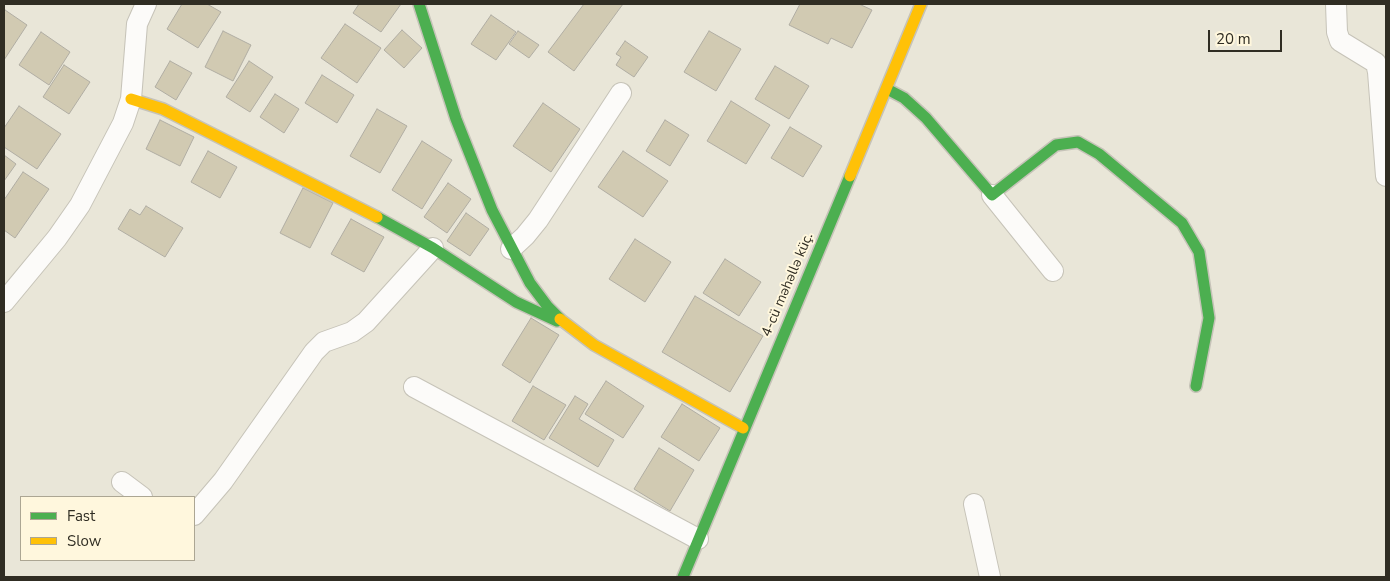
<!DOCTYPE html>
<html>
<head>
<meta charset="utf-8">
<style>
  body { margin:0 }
  #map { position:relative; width:1390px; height:581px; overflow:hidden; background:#e9e6d8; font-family:"Nunito Sans",sans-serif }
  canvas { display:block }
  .frame { position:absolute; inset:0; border:5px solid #302d23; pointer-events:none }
  .legend { position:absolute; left:20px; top:496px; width:175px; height:65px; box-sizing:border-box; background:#fff7dd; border:1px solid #aca693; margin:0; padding:6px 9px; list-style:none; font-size:15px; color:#302d23 }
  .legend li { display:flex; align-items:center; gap:10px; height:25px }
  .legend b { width:25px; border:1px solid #aca693 }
  .scale { position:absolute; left:1208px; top:30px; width:74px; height:22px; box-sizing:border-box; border:2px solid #302d23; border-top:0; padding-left:6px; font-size:15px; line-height:18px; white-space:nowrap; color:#302d23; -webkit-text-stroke:4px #fff7dd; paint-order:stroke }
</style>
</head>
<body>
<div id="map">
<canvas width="1390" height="581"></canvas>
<div class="frame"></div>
<ul class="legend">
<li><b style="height:6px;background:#4caf50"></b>Fast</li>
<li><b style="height:6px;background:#ffc107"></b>Slow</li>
</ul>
<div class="scale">20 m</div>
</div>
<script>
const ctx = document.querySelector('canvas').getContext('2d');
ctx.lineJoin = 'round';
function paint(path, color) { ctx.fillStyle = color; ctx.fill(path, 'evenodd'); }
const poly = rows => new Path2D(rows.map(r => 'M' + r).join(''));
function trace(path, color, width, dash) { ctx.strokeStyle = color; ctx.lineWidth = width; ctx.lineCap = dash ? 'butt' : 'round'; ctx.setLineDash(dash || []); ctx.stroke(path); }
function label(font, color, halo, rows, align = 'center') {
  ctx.font = font + ' "Nunito Sans",sans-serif'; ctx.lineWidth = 4; ctx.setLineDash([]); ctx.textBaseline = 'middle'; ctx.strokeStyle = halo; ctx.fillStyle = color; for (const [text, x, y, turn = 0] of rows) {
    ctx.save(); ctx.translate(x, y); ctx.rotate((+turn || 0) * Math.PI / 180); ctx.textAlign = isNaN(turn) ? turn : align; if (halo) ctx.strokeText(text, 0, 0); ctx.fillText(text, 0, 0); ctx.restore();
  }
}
const building = poly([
  [182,4,207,4,221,12,198,48,167,29,182,4],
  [359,4,401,4,381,32,353,13,359,4],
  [584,4,623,4,574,71,548,52,584,4],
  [800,4,859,4,872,10,852,48,831,38,828,44,789,25,800,4],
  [5,10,27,25,4,60,4,12,5,10],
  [491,15,516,32,496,60,471,44,491,15],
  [345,24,381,48,357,83,321,58,345,24],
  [402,30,422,48,404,68,384,50,402,30],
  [223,31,251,45,233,81,205,67,223,31],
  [518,31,539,45,529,58,509,44,518,31],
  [709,31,741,49,716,91,684,72,709,31],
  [41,32,70,52,49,85,19,65,41,32],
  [625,41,648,57,634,77,616,65,621,57,616,54,625,41],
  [170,61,192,73,176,100,155,87,170,61],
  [249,61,273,77,250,112,226,97,249,61],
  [64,65,90,82,69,114,43,97,64,65],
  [775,66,809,86,789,119,755,99,775,66],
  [322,75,354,95,337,123,305,103,322,75],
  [275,94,299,109,284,133,260,117,275,94],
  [731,101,770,125,746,164,707,141,731,101],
  [543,103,580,129,551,172,513,146,543,103],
  [19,106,61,134,37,169,4,147,4,128,19,106],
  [377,109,407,126,380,173,350,156,377,109],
  [160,120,194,137,180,166,146,149,160,120],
  [665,120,689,135,670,166,646,151,665,120],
  [790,127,822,146,803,177,771,158,790,127],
  [422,141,452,160,422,209,392,190,422,141],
  [208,151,237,167,220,198,191,182,208,151],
  [623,151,668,181,643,217,598,187,623,151],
  [4,155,16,164,4,181,4,155],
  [23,172,49,189,15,238,4,230,4,200,23,172],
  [448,183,471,199,447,233,424,217,448,183],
  [303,188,333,203,310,248,280,233,303,188],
  [146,206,183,228,165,257,118,229,130,209,140,215,146,206],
  [466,213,489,229,470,256,447,241,466,213],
  [351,219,384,237,364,272,331,254,351,219],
  [635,239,671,262,645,302,609,279,635,239],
  [725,259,761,282,739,316,703,293,725,259],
  [695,296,763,336,730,392,662,352,695,296],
  [531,318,559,335,530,383,502,365,531,318],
  [606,381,644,406,623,438,585,414,606,381],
  [533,386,566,405,544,440,512,421,533,386],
  [575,396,588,404,579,419,614,440,598,467,549,438,575,396],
  [682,404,720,428,699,461,661,437,682,404],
  [659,448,694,470,670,511,634,489,659,448]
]);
const street = poly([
  [1336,4,1337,32,1340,41,1376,63,1378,72,1386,176],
  [992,195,1053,271],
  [511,249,525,236,538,220,621,93],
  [4,302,57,238,80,205,123,123,131,99,137,24,146,4],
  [414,387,698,539],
  [122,482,142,497],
  [974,504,990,577],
  [194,515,223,481,314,352,324,342,352,332,366,322,433,248]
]);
const fast = poly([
  [419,4,456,119,492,210,530,283,548,307,560,319],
  [887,89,904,98,926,118,992,195,1056,145,1078,142,1099,154,1182,223,1199,252,1209,318,1196,386],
  [377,217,433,248,516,302,557,321],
  [683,577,850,176]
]);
const slow = poly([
  [131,99,163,109,377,217],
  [850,176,921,4],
  [560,319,594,345,743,428]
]);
const streetNames = [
  ["4-cü məhəllə küç.",788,285,-67]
];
paint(building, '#d1cab2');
trace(building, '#b0ada3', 1);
trace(street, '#c6c3b8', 22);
trace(fast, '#c6c3b8', 14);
trace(slow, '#c6c3b8', 14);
trace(street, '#fcfbf9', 20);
trace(fast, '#4caf50', 11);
trace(slow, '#ffc107', 11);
label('14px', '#302d23', '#fff7dd', streetNames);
</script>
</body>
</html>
